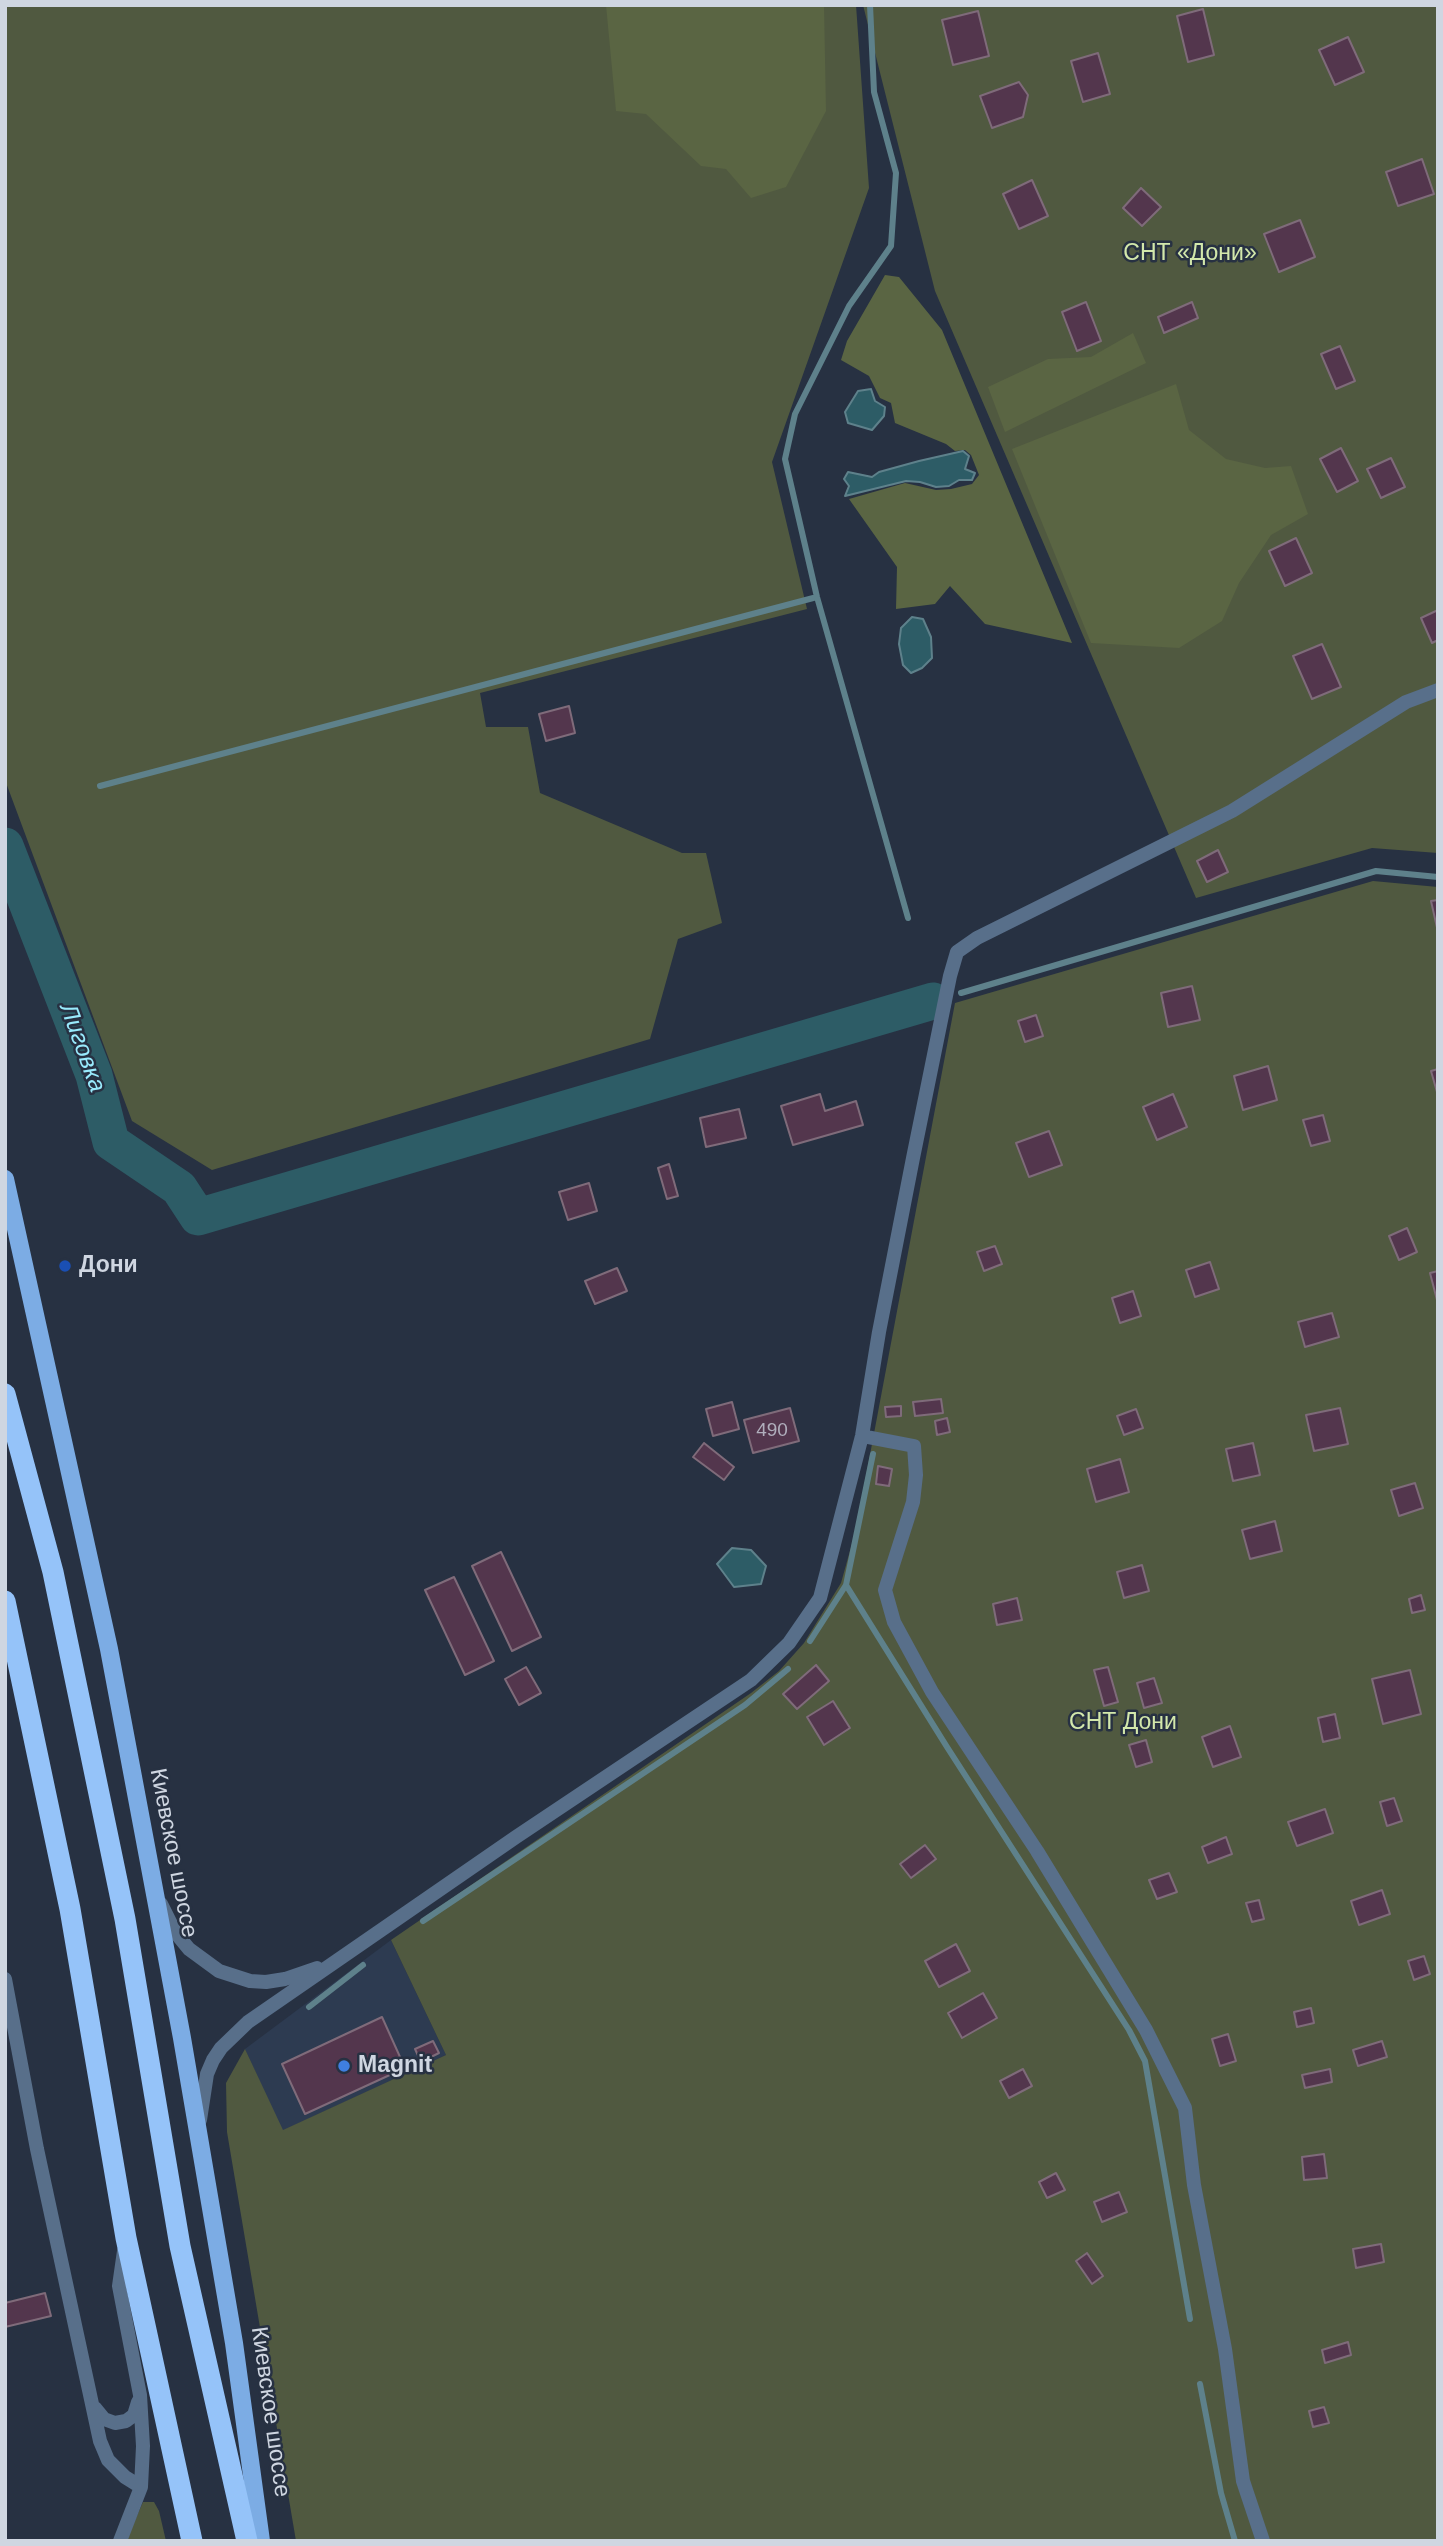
<!DOCTYPE html>
<html>
<head>
<meta charset="utf-8">
<style>
  body { margin:0 }
  #map { position:relative; width:1443px; height:2546px; overflow:hidden; background:#273142; font-family:Helvetica,sans-serif }
  canvas { display:block }
  .frame { position:absolute; inset:0; border:7px solid #cfd6e1; pointer-events:none }
</style>
</head>
<body>
<div id="map">
<canvas width="1443" height="2546"></canvas>
<div class="frame"></div>
</div>
<script>
const ctx = document.querySelector('canvas').getContext('2d');
ctx.lineJoin = 'round';
function paint(path, color) { ctx.fillStyle = color; ctx.fill(path, 'evenodd'); }
const poly = rows => new Path2D(rows.map(r => 'M' + r).join(''));
function trace(path, color, width, dash) { ctx.strokeStyle = color; ctx.lineWidth = width; ctx.lineCap = dash ? 'butt' : 'round'; ctx.setLineDash(dash || []); ctx.stroke(path); }
function label(font, color, halo, rows, align = 'center') {
  ctx.font = font + ' Helvetica,sans-serif'; ctx.lineWidth = 5; ctx.setLineDash([]); ctx.textBaseline = 'middle'; ctx.strokeStyle = halo; ctx.fillStyle = color; for (const [text, x, y, turn = 0] of rows) {
    ctx.save(); ctx.translate(x, y); ctx.rotate((+turn || 0) * Math.PI / 180); ctx.textAlign = isNaN(turn) ? turn : align; if (halo) ctx.strokeText(text, 0, 0); ctx.fillText(text, 0, 0); ctx.restore();
  }
}
const built = poly([
  [391,1940,446,2055,282,2131,245,2049]
]);
const green = poly([
  [5,5,856,5,869,188,772,462,807,609,480,693,486,727,528,727,540,793,682,853,706,853,722,923,678,939,650,1039,212,1170,132,1121,5,780],
  [863,5,1438,5,1438,853,1372,848,1196,898,935,291],
  [1373,881,1438,887,1438,2541,296,2541,227,2132,226,2083,245,2049,283,2130,446,2055,391,1940,751,1693,779,1671,804,1643,841,1583,856,1529,955,1003],
  [143,2502,154,2502,159,2511,166,2541,126,2541]
]);
const forest = poly([
  [606,5,824,5,826,111,786,187,751,198,726,169,701,166,646,114,616,111],
  [885,275,899,277,942,330,1072,643,985,624,950,586,935,604,896,609,897,567,849,499,905,483,936,490,951,489,972,484,979,475,971,455,965,450,955,451,946,444,895,423,891,403,880,398,869,376,841,360,847,341],
  [1133,333,1146,363,1005,432,988,387,1048,359,1091,357],
  [1176,384,1189,430,1226,459,1265,468,1291,466,1308,514,1271,535,1239,583,1222,621,1179,648,1091,643,1012,449]
]);
const water = poly([
  [871,389,875,401,885,407,884,416,872,430,848,423,845,412,858,391,871,389],
  [963,451,969,456,965,469,975,473,972,480,959,480,949,486,936,487,920,482,906,481,845,496,849,486,844,479,848,472,872,477,879,472,919,461,963,451],
  [912,617,923,619,931,637,932,658,922,668,911,673,903,665,899,644,901,628,912,617],
  [732,1548,751,1550,766,1566,761,1584,734,1587,717,1564,732,1548]
]);
const stream = poly([
  [870,5,874,92,896,173,891,246,849,306,795,414,785,459,817,597,908,918],
  [100,786,817,597],
  [961,993,1376,871,1438,877],
  [846,1585,947,1747,1129,2030,1145,2061,1190,2319],
  [810,1641,846,1585,873,1454],
  [423,1921,745,1705,788,1669],
  [309,2007,363,1965],
  [1200,2384,1221,2493,1235,2541]
]);
const river = poly([
  [5,846,94,1075,111,1142,179,1188,198,1217,933,1001]
]);
const building = poly([
  [1203,9,1214,55,1188,62,1177,16,1203,9],
  [978,11,989,56,953,65,942,20,978,11],
  [1348,37,1364,72,1335,85,1319,50,1348,37],
  [1098,53,1110,94,1083,102,1071,61,1098,53],
  [1019,82,1028,95,1023,117,992,128,980,96,1019,82],
  [1422,159,1434,194,1398,206,1386,172,1422,159],
  [1032,180,1048,216,1019,229,1003,194,1032,180],
  [1141,188,1161,207,1142,226,1123,208,1141,188],
  [1300,220,1315,257,1279,272,1264,234,1300,220],
  [1086,302,1101,341,1077,351,1062,312,1086,302],
  [1192,302,1198,318,1164,333,1158,317,1192,302],
  [1340,346,1355,381,1336,389,1321,354,1340,346],
  [1341,448,1358,481,1337,492,1320,459,1341,448],
  [1391,458,1405,487,1381,498,1367,469,1391,458],
  [1296,538,1312,573,1285,586,1269,551,1296,538],
  [1438,610,1438,640,1432,643,1421,618,1438,610],
  [1322,644,1341,687,1312,699,1293,656,1322,644],
  [569,706,575,733,546,741,539,714,569,706],
  [1218,850,1228,872,1207,882,1197,861,1218,850],
  [1438,900,1438,932,1431,901,1438,900],
  [1192,986,1200,1020,1168,1027,1161,993,1192,986],
  [1036,1015,1043,1036,1025,1042,1018,1021,1036,1015],
  [1268,1066,1277,1100,1243,1110,1234,1076,1268,1066],
  [1438,1069,1438,1092,1437,1092,1431,1071,1438,1069],
  [820,1094,825,1111,856,1101,863,1125,793,1145,781,1106,820,1094],
  [1173,1094,1187,1127,1157,1140,1143,1107,1173,1094],
  [739,1109,746,1138,706,1147,700,1118,739,1109],
  [1323,1115,1330,1141,1311,1146,1303,1120,1323,1115],
  [1049,1131,1062,1165,1029,1177,1016,1143,1049,1131],
  [669,1164,678,1196,667,1199,658,1168,669,1164],
  [589,1183,597,1211,568,1220,559,1192,589,1183],
  [1407,1228,1417,1252,1399,1260,1389,1236,1407,1228],
  [995,1246,1002,1264,984,1271,977,1252,995,1246],
  [1210,1262,1219,1289,1195,1297,1186,1270,1210,1262],
  [617,1268,627,1291,595,1304,585,1281,617,1268],
  [1438,1271,1438,1300,1437,1300,1430,1273,1438,1271],
  [1133,1291,1141,1316,1120,1323,1112,1298,1133,1291],
  [1332,1313,1339,1337,1305,1347,1298,1322,1332,1313],
  [941,1399,943,1413,915,1416,913,1402,941,1399],
  [732,1402,739,1429,713,1436,706,1409,732,1402],
  [901,1406,901,1416,886,1417,885,1407,901,1406],
  [790,1408,799,1441,753,1453,744,1420,790,1408],
  [1340,1408,1348,1444,1314,1451,1306,1415,1340,1408],
  [1136,1409,1143,1428,1124,1435,1117,1416,1136,1409],
  [947,1418,950,1432,937,1435,935,1421,947,1418],
  [704,1443,734,1467,724,1480,693,1457,704,1443],
  [1253,1443,1260,1475,1233,1481,1226,1449,1253,1443],
  [1120,1459,1129,1492,1096,1502,1087,1469,1120,1459],
  [878,1466,892,1469,889,1486,876,1484,878,1466],
  [1415,1483,1423,1508,1399,1516,1391,1490,1415,1483],
  [1275,1521,1282,1551,1250,1559,1242,1530,1275,1521],
  [501,1552,541,1637,512,1651,472,1566,501,1552],
  [1142,1565,1149,1591,1124,1598,1117,1572,1142,1565],
  [454,1577,494,1661,465,1675,425,1590,454,1577],
  [1421,1595,1425,1610,1412,1613,1409,1599,1421,1595],
  [1017,1598,1022,1620,997,1625,993,1604,1017,1598],
  [816,1665,829,1681,797,1709,783,1694,816,1665],
  [526,1667,541,1693,519,1705,505,1679,526,1667],
  [1108,1667,1118,1702,1104,1706,1094,1670,1108,1667],
  [1410,1670,1421,1714,1383,1724,1372,1679,1410,1670],
  [1154,1678,1162,1703,1144,1708,1137,1683,1154,1678],
  [833,1701,850,1728,824,1745,807,1717,833,1701],
  [1335,1714,1340,1738,1323,1742,1318,1718,1335,1714],
  [1230,1726,1241,1757,1213,1767,1202,1737,1230,1726],
  [1146,1740,1152,1762,1136,1767,1129,1745,1146,1740],
  [1394,1798,1402,1821,1387,1826,1380,1802,1394,1798],
  [1325,1809,1333,1833,1297,1846,1288,1822,1325,1809],
  [1226,1837,1232,1854,1208,1863,1202,1847,1226,1837],
  [925,1845,936,1859,911,1878,900,1864,925,1845],
  [1169,1873,1177,1892,1157,1899,1149,1880,1169,1873],
  [1382,1890,1390,1914,1359,1925,1351,1901,1382,1890],
  [1259,1900,1264,1919,1252,1922,1246,1903,1259,1900],
  [956,1944,970,1971,939,1987,925,1961,956,1944],
  [1424,1956,1430,1974,1414,1980,1408,1961,1424,1956],
  [983,1993,997,2018,962,2038,948,2013,983,1993],
  [1311,2008,1314,2023,1297,2027,1294,2012,1311,2008],
  [382,2017,405,2068,305,2114,282,2064,382,2017],
  [1228,2034,1236,2061,1220,2066,1212,2039,1228,2034],
  [433,2041,439,2053,421,2062,415,2049,433,2041],
  [1382,2041,1387,2057,1358,2066,1353,2050,1382,2041],
  [1023,2069,1032,2086,1009,2098,1000,2081,1023,2069],
  [1330,2069,1332,2082,1305,2088,1302,2075,1330,2069],
  [1324,2154,1327,2178,1304,2180,1302,2157,1324,2154],
  [1056,2173,1065,2190,1047,2198,1039,2182,1056,2173],
  [1119,2192,1127,2212,1102,2222,1094,2202,1119,2192],
  [1381,2244,1384,2262,1356,2268,1353,2249,1381,2244],
  [1087,2253,1103,2276,1092,2284,1076,2261,1087,2253],
  [45,2293,51,2316,5,2327,5,2303,45,2293],
  [1348,2342,1351,2355,1325,2363,1322,2350,1348,2342],
  [1324,2407,1329,2423,1313,2427,1309,2411,1324,2407]
]);
const street = poly([
  [862,1436,914,1446,916,1475,913,1502,885,1590,894,1622,932,1692,1037,1851,1146,2030,1185,2108,1194,2185,1225,2349,1243,2481,1263,2541],
  [161,1904,175,1932,189,1949,219,1971,250,1981,266,1982,285,1979,317,1968],
  [5,1979,37,2149,100,2441,108,2460,125,2477,141,2487],
  [200,2120,207,2074,213,2060,221,2048,248,2022,516,1837,751,1680,789,1643,820,1598,862,1436,879,1332,913,1158,950,976,957,952,977,938,1232,811,1406,702,1438,690],
  [95,2408,104,2419,115,2423,126,2421,134,2415,138,2402],
  [120,2541,141,2487,143,2446,140,2395,119,2286,124,2251]
]);
const primary = poly([
  [5,1179,109,1649,182,2038,234,2343,261,2541]
]);
const highway = poly([
  [5,1394,53,1572,125,1919,180,2246,247,2541],
  [5,1601,70,1909,126,2238,192,2541]
]);
const markers = [
  [65,1266,7,"#1a4fb4"],
  [344,2066,7,"#3f7fe0"]
];
const numberNames = [
  ["490",772,1431]
];
const parkNames = [
  ["СНТ «Дони»",1190,254],
  ["СНТ Дони",1123,1723]
];
const poiNames = [
  ["Дони",79,1266],
  ["Magnit",358,2066]
];
const streetNames = [
  ["Киевское шоссе",173,1853,79],
  ["Киевское шоссе",270,2412,82]
];
const waterNames = [
  ["Лиговка",82,1048,70]
];
paint(built, '#2d3b51');
paint(green, '#505940');
paint(forest, '#5a6543');
paint(water, '#2d5c66');
trace(water, '#5e818b', 2);
trace(stream, '#5e818b', 6);
trace(river, '#2d5c66', 37);
paint(building, '#53364d');
trace(building, '#7f6b7a', 2);
trace(street, '#586f8a', 14);
trace(primary, '#7cace4', 18);
trace(highway, '#95c3f9', 21);
for (const [x, y, r, color] of markers) { const dot = new Path2D(); dot.arc(x, y, r, 0, 2 * Math.PI); ctx.fillStyle = color; ctx.fill(dot); trace(dot, '#273142', 2.5); }
label('19px', '#b0aebc', null, numberNames);
label('23px', '#d3e8ab', '#273142', parkNames);
label('bold 23px', '#cfd6e1', '#273142', poiNames, 'left');
label('23px', '#cfd6e1', '#273142', streetNames);
label('italic 24px', '#99ebfd', '#273142', waterNames);
</script>
</body>
</html>
